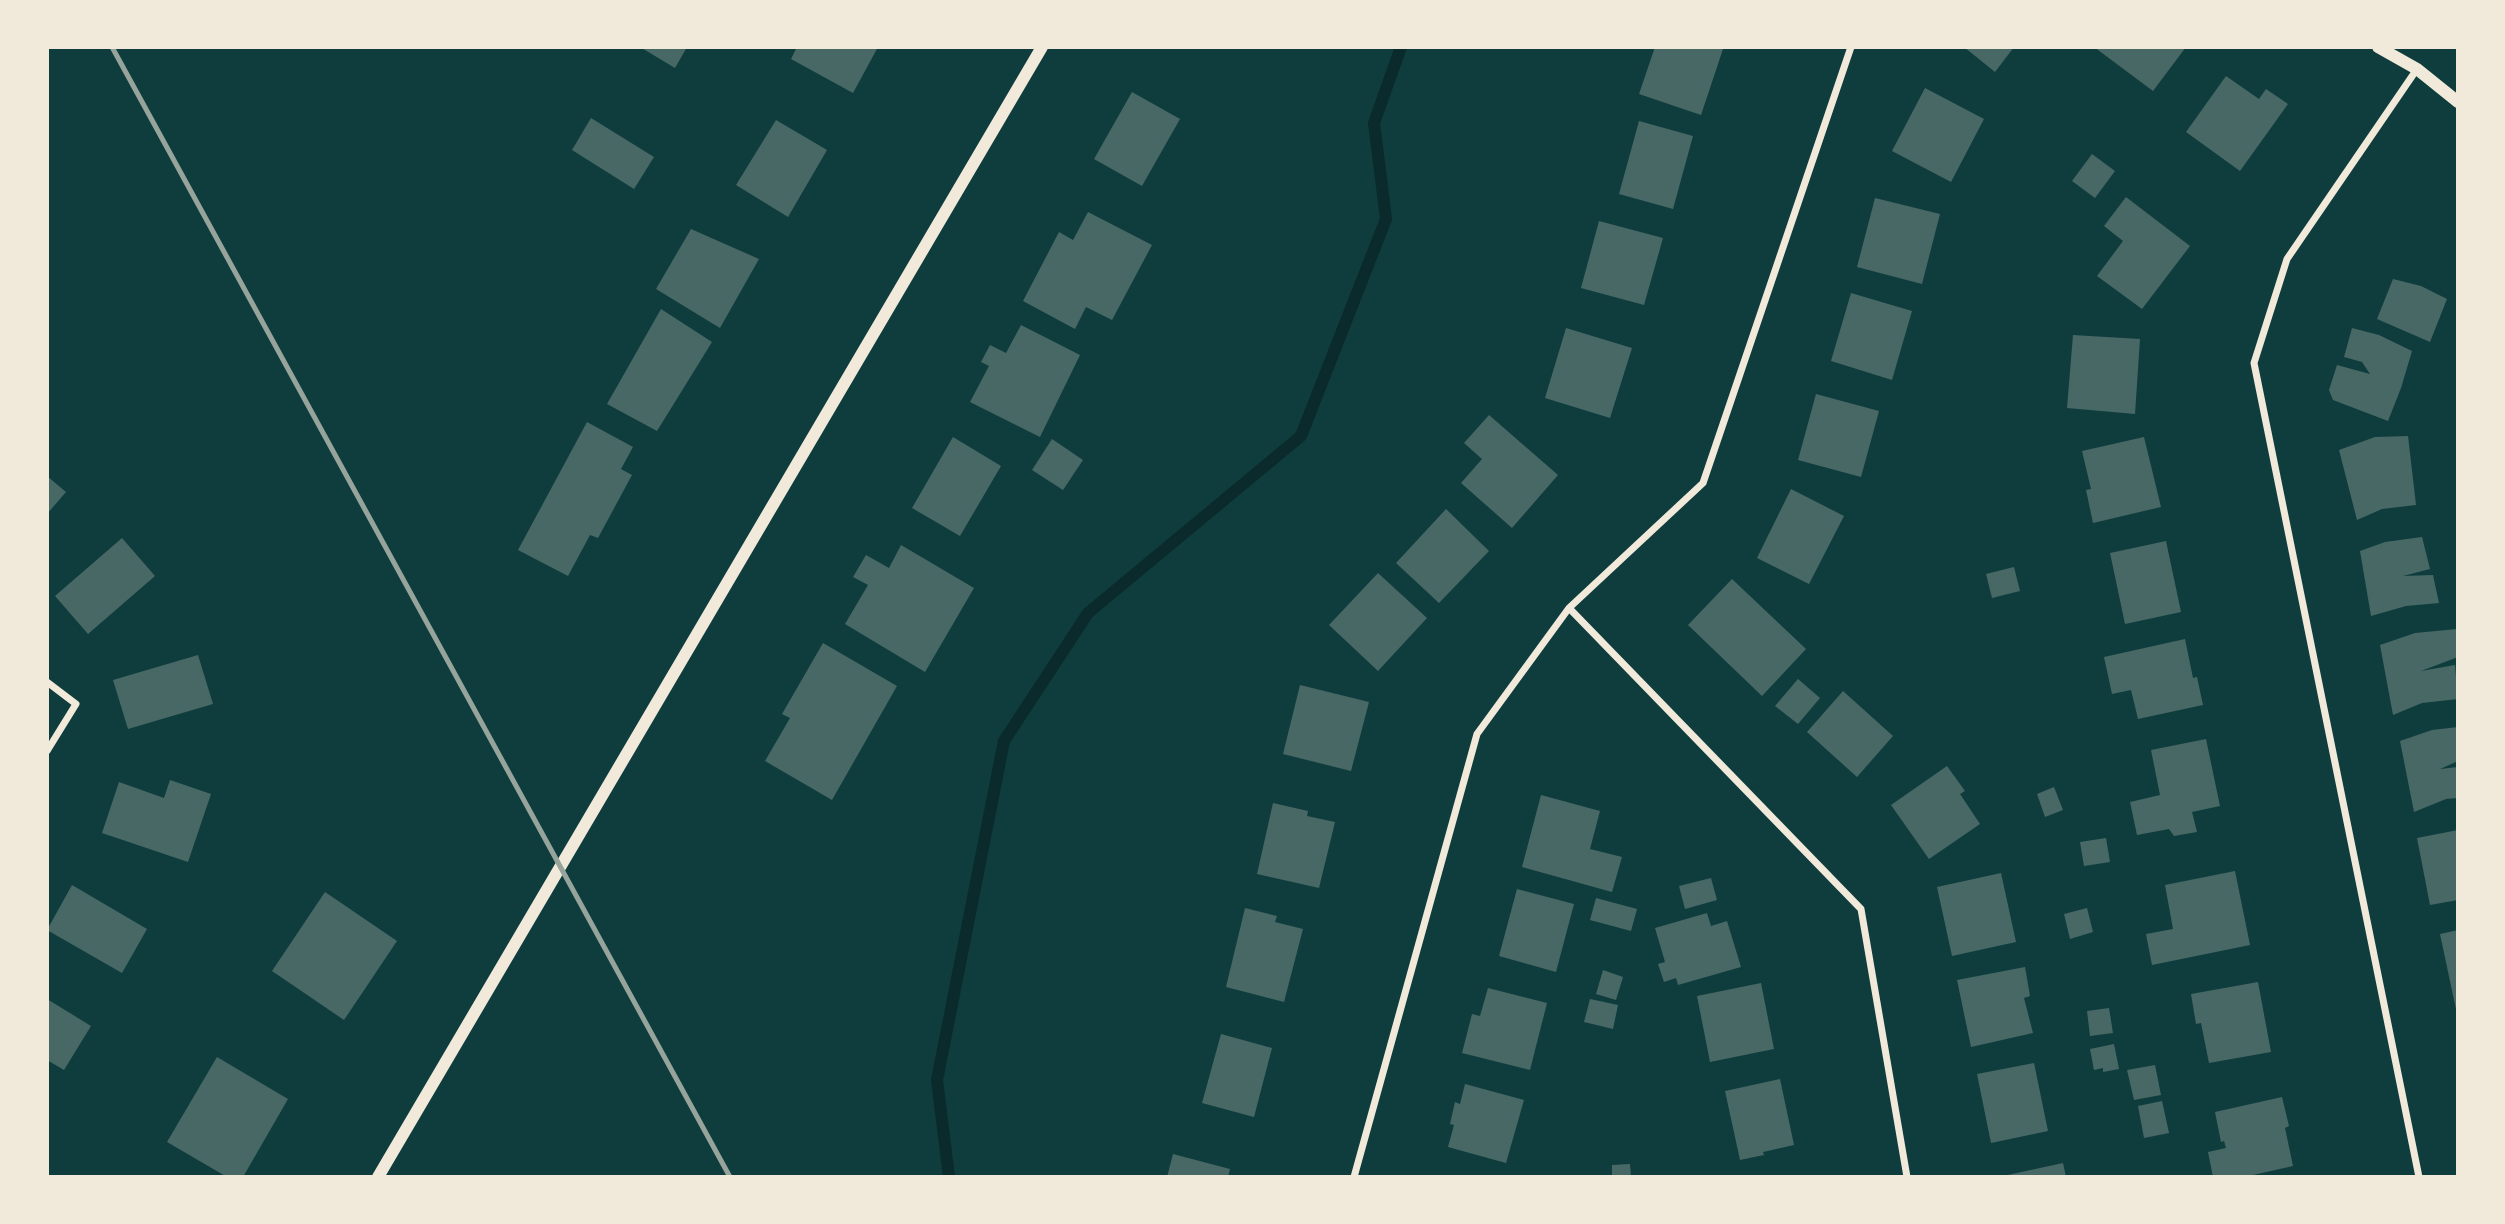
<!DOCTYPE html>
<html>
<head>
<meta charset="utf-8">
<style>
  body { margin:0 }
  #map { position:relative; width:2505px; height:1224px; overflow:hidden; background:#0f3d3e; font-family:"IBM Plex Sans",sans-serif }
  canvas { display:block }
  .frame { position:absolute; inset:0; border:49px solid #f1e9da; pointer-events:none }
</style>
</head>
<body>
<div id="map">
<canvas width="2505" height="1224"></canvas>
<div class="frame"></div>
</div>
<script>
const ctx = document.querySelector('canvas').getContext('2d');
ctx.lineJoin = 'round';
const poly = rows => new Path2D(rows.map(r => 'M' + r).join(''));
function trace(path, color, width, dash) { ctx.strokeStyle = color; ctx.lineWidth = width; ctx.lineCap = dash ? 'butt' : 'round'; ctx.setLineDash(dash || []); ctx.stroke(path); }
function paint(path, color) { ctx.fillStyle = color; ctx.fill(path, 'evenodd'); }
const stream = poly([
  [949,1177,937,1080,1004,741,1088,613,1301,436,1386,219,1374,123,1401,47]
]);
const building = poly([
  [640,47,687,47,675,68],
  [797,47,878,47,853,93,791,59],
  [1655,47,1723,49,1701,115,1639,94],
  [1964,47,2014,47,1995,72],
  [2094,47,2186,47,2153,91],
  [2226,76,2259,99,2266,89,2288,104,2240,171,2186,132],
  [1925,88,1984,119,1951,182,1892,151],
  [1132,92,1180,119,1142,186,1094,159],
  [591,118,654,157,634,189,572,150],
  [776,120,827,150,788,217,736,185],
  [1639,121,1693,136,1673,209,1619,194],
  [2092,154,2115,171,2095,198,2072,181],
  [2126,197,2190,246,2142,309,2097,276,2123,241,2104,226],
  [1875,198,1940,214,1922,284,1857,267],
  [1088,212,1152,245,1112,320,1086,307,1075,329,1023,301,1059,232,1073,240],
  [1599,221,1663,238,1644,305,1581,288],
  [691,229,759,259,720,328,656,289],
  [2393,279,2421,286,2447,299,2430,342,2377,319],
  [1851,293,1912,311,1892,380,1831,361],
  [661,309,712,342,657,431,607,404],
  [1021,325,1080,355,1040,437,970,402,989,366,981,362,990,345,1006,353],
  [1566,328,1632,348,1610,418,1545,398],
  [2352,328,2379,335,2412,351,2401,388,2388,421,2333,400,2329,390,2337,365,2370,374,2362,362,2344,357],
  [2073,335,2140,339,2135,414,2067,408],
  [1816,394,1879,411,1861,477,1798,460],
  [1489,415,1558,475,1512,528,1461,483,1482,459,1464,443],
  [587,422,633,447,621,469,632,475,598,538,590,535,568,576,518,550],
  [2408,436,2416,505,2382,509,2357,520,2339,450,2375,437],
  [953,437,1001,466,960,536,912,508],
  [2144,437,2161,507,2093,523,2086,490,2091,489,2082,451],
  [1052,439,1083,460,1063,490,1032,470],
  [47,476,66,492,47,514],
  [1791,489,1844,516,1809,584,1757,558],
  [1446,509,1489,551,1439,603,1396,563],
  [2422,537,2430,569,2403,576,2433,575,2439,603,2406,606,2371,616,2360,551,2385,542],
  [122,538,155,576,88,634,55,596],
  [2166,541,2181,612,2125,624,2110,553],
  [901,545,974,588,925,672,845,624,868,585,853,577,866,555,889,568],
  [2014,567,2020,591,1992,598,1986,574],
  [1378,573,1427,618,1378,671,1329,625],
  [1732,579,1806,649,1762,696,1688,625],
  [2457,629,2458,657,2421,671,2455,665,2458,699,2422,703,2393,715,2380,645,2415,633],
  [2185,639,2193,678,2197,677,2203,705,2138,719,2131,690,2112,694,2104,657],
  [823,643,897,686,832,800,765,761,790,718,782,714],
  [198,655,213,704,128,729,113,680],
  [1798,679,1820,698,1798,724,1775,706],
  [1300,685,1369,702,1351,771,1283,754],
  [1843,691,1893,736,1857,777,1807,732],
  [2458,727,2458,761,2440,769,2458,767,2458,798,2446,799,2414,812,2400,741,2432,730],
  [2206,739,2220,806,2192,812,2197,832,2174,836,2169,829,2137,835,2130,802,2160,795,2151,750],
  [1947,766,1965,791,1960,794,1980,824,1929,859,1891,805],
  [170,780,211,794,188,862,102,833,119,782,164,798],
  [2054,787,2063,810,2045,817,2037,794],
  [1541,795,1600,811,1590,849,1622,857,1612,892,1522,867],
  [1273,803,1308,811,1307,816,1335,822,1319,888,1257,874],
  [2458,830,2458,900,2430,905,2417,838],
  [2106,838,2110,862,2084,866,2080,842],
  [2235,871,2250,945,2152,965,2146,934,2173,929,2165,885],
  [2001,873,2016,942,1952,956,1937,887],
  [1711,878,1717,900,1685,909,1679,886],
  [72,885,147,929,122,973,47,930],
  [1517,889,1574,904,1556,972,1499,956],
  [325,892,397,941,344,1020,272,971],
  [1596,898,1637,909,1631,931,1590,920],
  [1245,908,1277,916,1275,922,1303,929,1284,1002,1226,987],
  [2087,908,2093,932,2070,939,2064,914],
  [1707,913,1711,926,1727,921,1741,967,1678,985,1676,978,1664,982,1658,964,1665,962,1655,928],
  [2458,930,2458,1014,2457,1014,2440,934],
  [2025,967,2030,996,2024,998,2033,1033,1971,1047,1957,980],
  [1603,970,1623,977,1616,1000,1596,994],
  [2258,982,2271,1052,2209,1063,2201,1023,2196,1024,2191,994],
  [1761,983,1774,1049,1710,1062,1697,996],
  [1488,988,1547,1003,1530,1070,1462,1053,1472,1014,1480,1016],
  [47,999,91,1026,64,1070,47,1060],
  [1590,999,1618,1005,1613,1029,1584,1022],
  [2109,1008,2113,1033,2090,1036,2087,1011],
  [1221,1034,1272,1048,1254,1117,1202,1103],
  [2114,1044,2119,1069,2103,1072,2103,1068,2094,1070,2090,1049],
  [217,1057,288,1099,243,1177,227,1177,167,1142],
  [2034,1063,2048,1131,1991,1143,1977,1074],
  [2155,1065,2161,1095,2134,1100,2127,1070],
  [1780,1079,1794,1145,1763,1152,1764,1155,1740,1160,1725,1091],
  [1465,1084,1524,1100,1506,1163,1448,1147,1454,1125,1450,1124,1455,1102,1460,1104],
  [2282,1097,2289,1126,2285,1128,2293,1166,2244,1177,2213,1177,2208,1152,2226,1148,2224,1141,2221,1142,2215,1112],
  [2162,1101,2169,1133,2144,1138,2138,1106],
  [1173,1154,1230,1169,1228,1177,1167,1177],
  [2063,1163,2066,1177,2003,1177,2003,1176],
  [1630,1164,1631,1177,1612,1177,1612,1165]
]);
const minor = poly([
  [2417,69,2287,259,2254,363,2419,1177],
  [1569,608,1861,909,1907,1177],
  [47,682,76,704,47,751],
  [1354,1177,1477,734,1569,608,1703,483,1851,47]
]);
const tertiary = poly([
  [2378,47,2417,69,2458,102],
  [378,1177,1042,47]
]);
const rail = poly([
  [112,47,730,1177]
]);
trace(stream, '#0a2a2b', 12);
paint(building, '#486865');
trace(minor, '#f1e9da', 7);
trace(tertiary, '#f1e9da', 12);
trace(rail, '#97a49c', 5);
</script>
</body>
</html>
